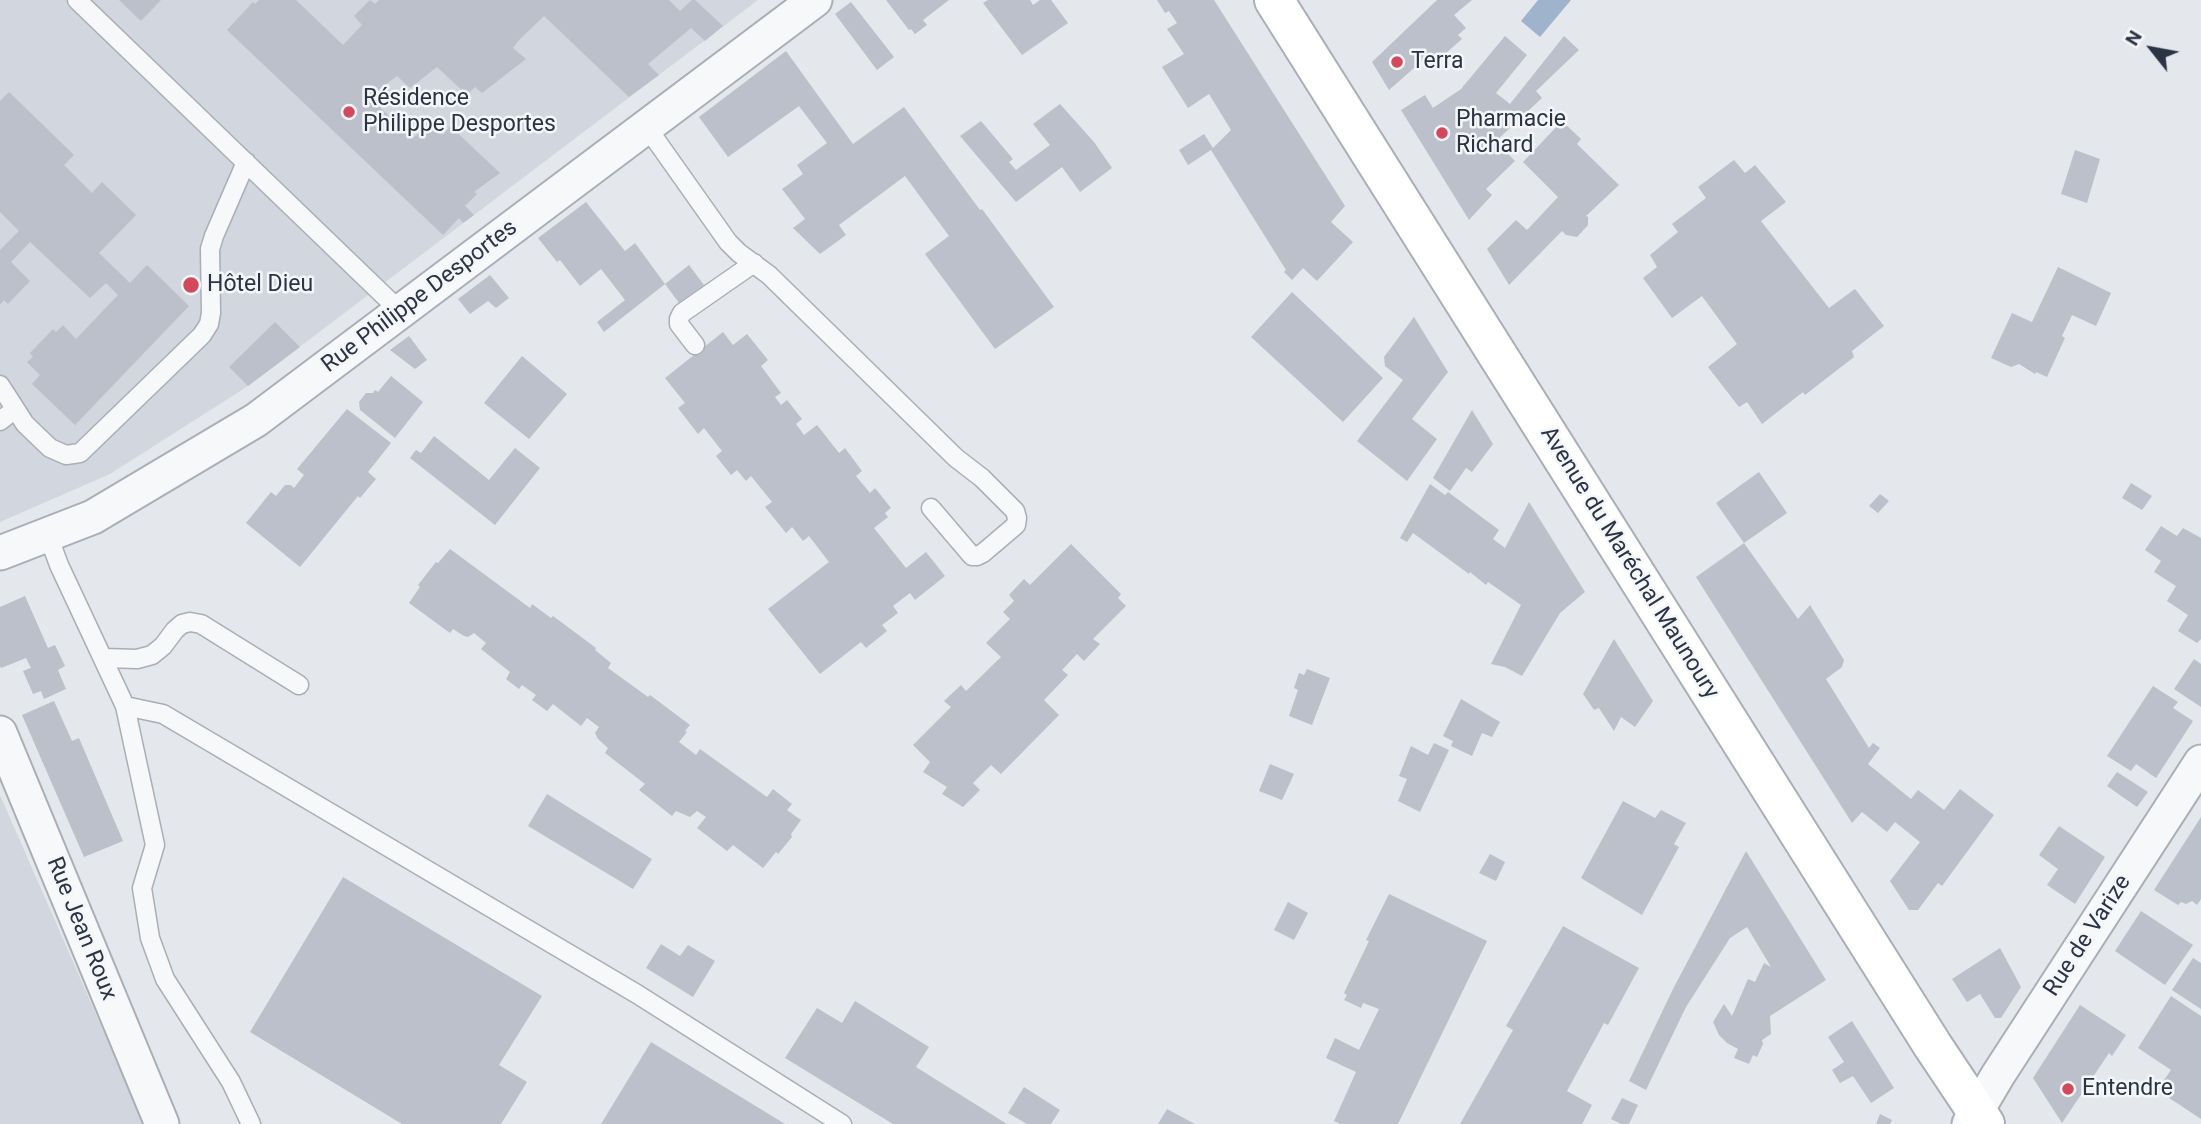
<!DOCTYPE html>
<html>
<head>
<meta charset="utf-8">
<style>
  body { margin:0 }
  #map { position:relative; width:2201px; height:1124px; overflow:hidden; background:#e4e7ec; font-family:Roboto,sans-serif }
  canvas { display:block }
  .north { position:absolute; left:2117px; top:14px; width:70px; height:70px; -webkit-text-stroke:5px #f4f6f9; paint-order:stroke; rotate:301deg; font-size:19px; font-weight:700; line-height:28px; text-align:center; color:#2b3445 }
  .north::after { content:''; display:block; margin:auto; width:24px; height:32px; background:#2b3445; clip-path:polygon(50% 0,100% 100%,50% 72%,0 100%) }
</style>
</head>
<body>
<div id="map">
<canvas width="2201" height="1124"></canvas>
<div class="north">N</div>
</div>
<script>
const ctx = document.querySelector('canvas').getContext('2d');
ctx.lineJoin = 'round';
function paint(path, color) { ctx.fillStyle = color; ctx.fill(path, 'evenodd'); }
const poly = rows => new Path2D(rows.map(r => 'M' + r).join(''));
function trace(path, color, width, dash) { ctx.strokeStyle = color; ctx.lineWidth = width; ctx.lineCap = dash ? 'butt' : 'round'; ctx.setLineDash(dash || []); ctx.stroke(path); }
function label(font, color, halo, rows, align = 'center') {
  ctx.font = font + ' Roboto,sans-serif'; ctx.lineWidth = 5; ctx.setLineDash([]); ctx.textBaseline = 'middle'; ctx.strokeStyle = halo; ctx.fillStyle = color; for (const [text, x, y, turn = 0] of rows) {
    ctx.save(); ctx.translate(x, y); ctx.rotate((+turn || 0) * Math.PI / 180); ctx.textAlign = isNaN(turn) ? turn : align; if (halo) ctx.strokeText(text, 0, 0); ctx.fillText(text, 0, 0); ctx.restore();
  }
}
const built = poly([
  [0,0,758,0,248,386,110,474,0,522],
  [0,795,144,1124,0,1124]
]);
const water = poly([
  [1538,0,1571,0,1540,37,1521,21]
]);
const building = poly([
  [119,0,161,0,141,21],
  [259,0,296,0,343,45,362,25,354,16,370,0,375,4,379,0,669,0,680,11,692,0,695,0,723,26,705,41,691,28,648,64,659,75,629,97,544,16,519,40,513,48,526,59,482,93,475,87,467,95,437,67,410,88,397,76,369,97,413,138,431,124,443,135,450,126,500,173,474,192,477,194,465,206,474,215,463,223,459,218,443,235,227,30,253,2,255,4],
  [886,0,949,0,923,20,927,25,915,34,911,29,909,30],
  [988,0,1030,0,1033,5,1040,0,1051,0,1068,23,1022,55,983,3],
  [1157,0,1214,0,1345,206,1331,222,1353,242,1317,281,1303,268,1292,280,1284,272,1286,270,1211,150,1188,165,1179,150,1204,134,1213,148,1231,130,1209,94,1188,108,1162,67,1184,54,1167,29,1177,23,1169,11,1165,13],
  [1437,0,1472,0,1454,15,1466,28,1458,35,1462,39,1438,60,1431,53,1389,90,1372,62],
  [851,2,894,57,877,70,835,14],
  [1505,36,1527,55,1496,93,1510,104,1564,36,1579,50,1536,91,1542,98,1496,141,1515,161,1486,189,1492,195,1469,220,1401,110,1425,95,1433,108,1461,89],
  [786,51,853,144,904,107,980,210,982,209,1054,307,995,349,925,254,949,236,905,176,839,225,846,235,820,254,793,228,805,219,782,189,803,174,797,165,827,143,799,106,728,157,699,117],
  [9,92,74,155,64,165,92,193,102,182,136,215,99,253,130,283,147,265,189,306,75,425,32,384,40,375,27,362,33,357,30,353,53,329,56,332,63,325,76,339,118,295,106,283,90,298,30,242,11,262,30,281,8,304,4,300,0,305,0,250,19,231,0,212,0,101],
  [1060,104,1094,142,1112,168,1080,192,1062,167,1016,202,960,136,981,121,1013,159,1009,162,1016,170,1050,145,1033,124],
  [1562,121,1581,139,1577,144,1619,185,1586,216,1588,217,1588,225,1577,237,1566,235,1562,231,1509,285,1487,249,1516,220,1527,230,1558,197,1523,162],
  [2075,150,2100,159,2087,203,2061,194],
  [1734,160,1745,173,1755,165,1786,202,1761,221,1829,308,1855,289,1884,326,1852,351,1854,357,1805,395,1803,392,1762,424,1747,402,1739,407,1708,367,1737,344,1702,296,1672,318,1643,278,1657,267,1650,255,1678,232,1672,224,1706,198,1698,187],
  [586,202,625,251,635,243,665,284,604,332,597,322,625,300,601,269,580,286,560,260,557,262,538,238],
  [689,265,704,285,679,303,665,284],
  [2058,267,2111,293,2096,326,2072,315,2062,336,2065,338,2047,377,2036,372,2035,374,2019,364,2011,367,1991,358,2012,313,2032,322],
  [490,275,509,298,496,308,488,301,470,314,458,299],
  [1292,292,1383,378,1343,422,1251,337],
  [1414,317,1448,372,1412,419,1437,439,1407,481,1357,441,1403,380,1385,366,1384,357],
  [275,322,300,347,248,386,229,367],
  [723,332,733,345,747,334,768,360,761,366,781,393,775,397,781,405,787,400,802,419,796,424,804,435,817,425,839,453,845,448,862,471,856,476,870,493,875,488,891,508,885,513,888,517,874,528,906,568,926,552,945,576,915,600,910,593,893,606,898,613,882,625,887,631,866,648,861,642,820,674,768,609,829,562,809,536,803,541,792,527,786,533,765,507,772,502,751,476,746,481,737,470,731,475,716,456,722,451,704,428,698,434,678,408,685,403,665,378],
  [409,336,427,360,415,369,390,350],
  [522,356,567,394,529,439,484,403],
  [391,376,423,402,395,438,360,410,359,402,366,393,373,393,375,390,378,392],
  [347,409,391,443,368,472,376,479,360,498,358,496,300,567,246,523,271,492,276,496,285,485,291,485,294,488,304,475,297,469],
  [1472,410,1493,444,1472,472,1466,468,1450,491,1433,478],
  [434,436,489,480,515,448,540,468,495,525,410,458,416,450,421,453],
  [1759,472,1787,513,1744,543,1716,503],
  [2131,483,2152,496,2142,510,2122,498],
  [1430,484,1445,495,1448,492,1499,530,1493,539,1505,548,1529,502,1585,592,1560,613,1522,676,1505,667,1491,664,1521,605,1488,582,1486,585,1470,572,1469,574,1413,533,1407,542,1400,538],
  [1880,494,1889,501,1878,513,1869,506],
  [2161,526,2177,536,2183,528,2201,538,2201,639,2197,643,2178,631,2188,615,2167,601,2176,586,2154,572,2161,561,2145,550],
  [1744,543,1798,619,1810,605,1844,660,1842,667,1826,679,1869,748,1873,743,1880,748,1868,764,1911,799,1918,790,1944,810,1960,789,1994,815,1942,886,1938,883,1918,910,1909,910,1890,881,1920,842,1895,822,1887,832,1862,812,1852,823,1696,577],
  [1071,544,1121,594,1118,598,1126,606,1093,639,1100,644,1084,661,1077,654,1062,670,1068,675,1044,700,1059,715,1001,774,991,765,973,783,980,790,963,807,942,794,947,787,923,772,930,762,913,745,951,707,944,701,961,685,966,691,1001,657,986,643,1010,619,1003,612,1014,601,1009,595,1024,579,1030,585],
  [450,549,530,608,532,604,551,618,553,616,596,648,595,650,611,663,608,668,648,697,650,695,690,725,685,731,687,732,679,742,696,755,700,749,767,797,773,789,792,804,787,810,801,820,791,834,792,837,778,854,776,852,763,868,733,845,727,851,697,828,706,817,697,811,690,817,676,811,672,816,639,790,645,784,605,753,608,748,598,739,595,733,599,727,587,718,581,726,553,704,547,711,532,700,536,695,522,685,519,689,506,679,510,672,481,649,486,643,474,633,468,637,464,636,453,629,450,633,409,603,420,587,418,585,436,562,438,563],
  [25,596,48,648,55,645,65,666,58,670,66,689,44,699,41,691,33,694,23,671,31,668,26,658,1,668,0,666,0,607],
  [1614,639,1653,701,1635,727,1621,717,1614,731,1599,708,1594,710,1583,694],
  [2194,659,2201,664,2201,707,2174,689],
  [1307,669,1330,678,1312,725,1289,716,1298,690,1294,688,1299,673,1304,675],
  [2153,686,2178,702,2173,708,2193,721,2156,778,2136,764,2131,771,2107,756],
  [1461,699,1500,722,1492,737,1482,733,1472,756,1451,746,1453,741,1443,736],
  [54,701,72,741,79,738,123,841,84,857,22,715],
  [1434,743,1449,750,1420,812,1398,801,1407,779,1399,776,1411,746,1428,755],
  [1270,764,1294,774,1282,800,1259,791],
  [2117,772,2148,792,2137,807,2107,786],
  [547,794,652,859,633,889,528,826],
  [1623,801,1655,818,1661,810,1686,823,1674,844,1679,847,1642,915,1581,878],
  [2201,817,2201,899,2197,905,2192,901,2186,904,2181,902,2178,905,2154,890],
  [2059,826,2105,857,2075,904,2047,885,2058,869,2039,855],
  [1746,851,1826,980,1770,1016,1771,1034,1762,1040,1763,1044,1757,1057,1753,1055,1749,1064,1734,1058,1738,1049,1727,1043,1719,1035,1713,1022,1724,1004,1732,1016,1748,979,1755,982,1764,963,1771,967,1747,927,1730,938,1686,1007,1646,1090,1629,1081,1673,989],
  [1490,854,1505,862,1496,881,1479,873],
  [343,877,542,996,499,1065,527,1082,501,1124,402,1124,250,1032],
  [1389,894,1487,941,1398,1124,1340,1124,1334,1121,1356,1072,1326,1058,1335,1038,1359,1050,1379,1009,1363,1003,1361,1008,1344,1000,1347,995,1344,993,1369,941,1366,940],
  [1288,902,1308,913,1294,940,1274,930],
  [2141,911,2193,945,2165,985,2115,951],
  [1563,926,1639,968,1608,1025,1604,1023,1567,1091,1592,1105,1582,1124,1460,1124,1513,1030,1506,1026],
  [661,944,680,956,688,945,715,961,693,997,646,968],
  [2000,948,2021,987,2001,1018,1995,1018,1980,994,1967,1002,1952,979],
  [2193,958,2201,963,2201,1009,2172,990],
  [2171,996,2201,1016,2201,1119,2157,1090,2171,1070,2138,1048],
  [855,1001,929,1047,916,1067,1007,1124,893,1124,785,1058,817,1008,842,1023],
  [2080,1005,2126,1035,2112,1056,2109,1053,2062,1123,2033,1078],
  [1852,1021,1894,1088,1871,1103,1853,1076,1840,1083,1832,1070,1844,1062,1828,1037],
  [651,1042,785,1124,601,1124],
  [1024,1087,1060,1110,1051,1124,1027,1124,1008,1113],
  [1622,1098,1638,1105,1629,1124,1621,1124,1611,1119],
  [1167,1109,1195,1124,1158,1124],
  [1880,1114,1892,1120,1890,1124,1876,1124]
]);
const service = poly([
  [77,0,400,311],
  [646,126,728,242,739,253,769,275,956,458,982,478,1015,511,1017,518,1016,525,983,553,977,556,972,556,931,508],
  [695,345,679,324,679,319,682,313,754,263],
  [0,385,25,424,50,448,66,455,80,453,202,335,209,324,211,313,210,249,214,236,246,162],
  [0,421,14,410],
  [48,535,59,565,125,706,155,845,142,888,150,938,165,979,231,1082,251,1124],
  [104,658,137,659,152,655,163,646,175,630,182,624,190,622,201,624,299,685],
  [125,706,163,714,637,994,842,1124]
]);
const minor = poly([
  [0,553,93,517,256,420,815,0],
  [0,733,162,1124],
  [1969,1124,1998,1075,2201,762]
]);
const secondary = poly([
  [1274,0,1933,1046,1985,1124]
]);
const markers = [
  [1397,62,7,"#d1495b"],
  [349,112,7,"#d1495b"],
  [1442,133,7,"#d1495b"],
  [191,285,9,"#d1495b"],
  [2068,1089,7,"#d1495b"]
];
const poiNames = [
  ["Terra",1411,62],
  ["Résidence",363,99],
  ["Philippe Desportes",363,125],
  ["Pharmacie",1456,120],
  ["Richard",1456,146],
  ["Hôtel Dieu",207,285],
  ["Entendre",2082,1089]
];
const streetNames = [
  ["Rue Philippe Desportes",420,297,-37],
  ["Avenue du Maréchal Maunoury",1629,563,58],
  ["Rue Jean Roux",81,929,68],
  ["Rue de Varize",2088,936,-57]
];
paint(built, '#d2d6de');
paint(water, '#9fb4cc');
paint(building, '#bbc0ca');
trace(service, '#a9aeb7', 21);
trace(minor, '#a9aeb7', 37);
trace(secondary, '#a9aeb7', 42);
trace(service, '#f7f8fa', 18);
trace(minor, '#f7f8fa', 33);
trace(secondary, '#fff', 38);
for (const [x, y, r, color] of markers) { const dot = new Path2D(); dot.arc(x, y, r, 0, 2 * Math.PI); ctx.fillStyle = color; ctx.fill(dot); trace(dot, '#f4f6f9', 2.5); }
label('23px', '#2b3445', '#f4f6f9', poiNames, 'left');
label('23px', '#2b3445', '#f4f6f9', streetNames);
</script>
</body>
</html>
